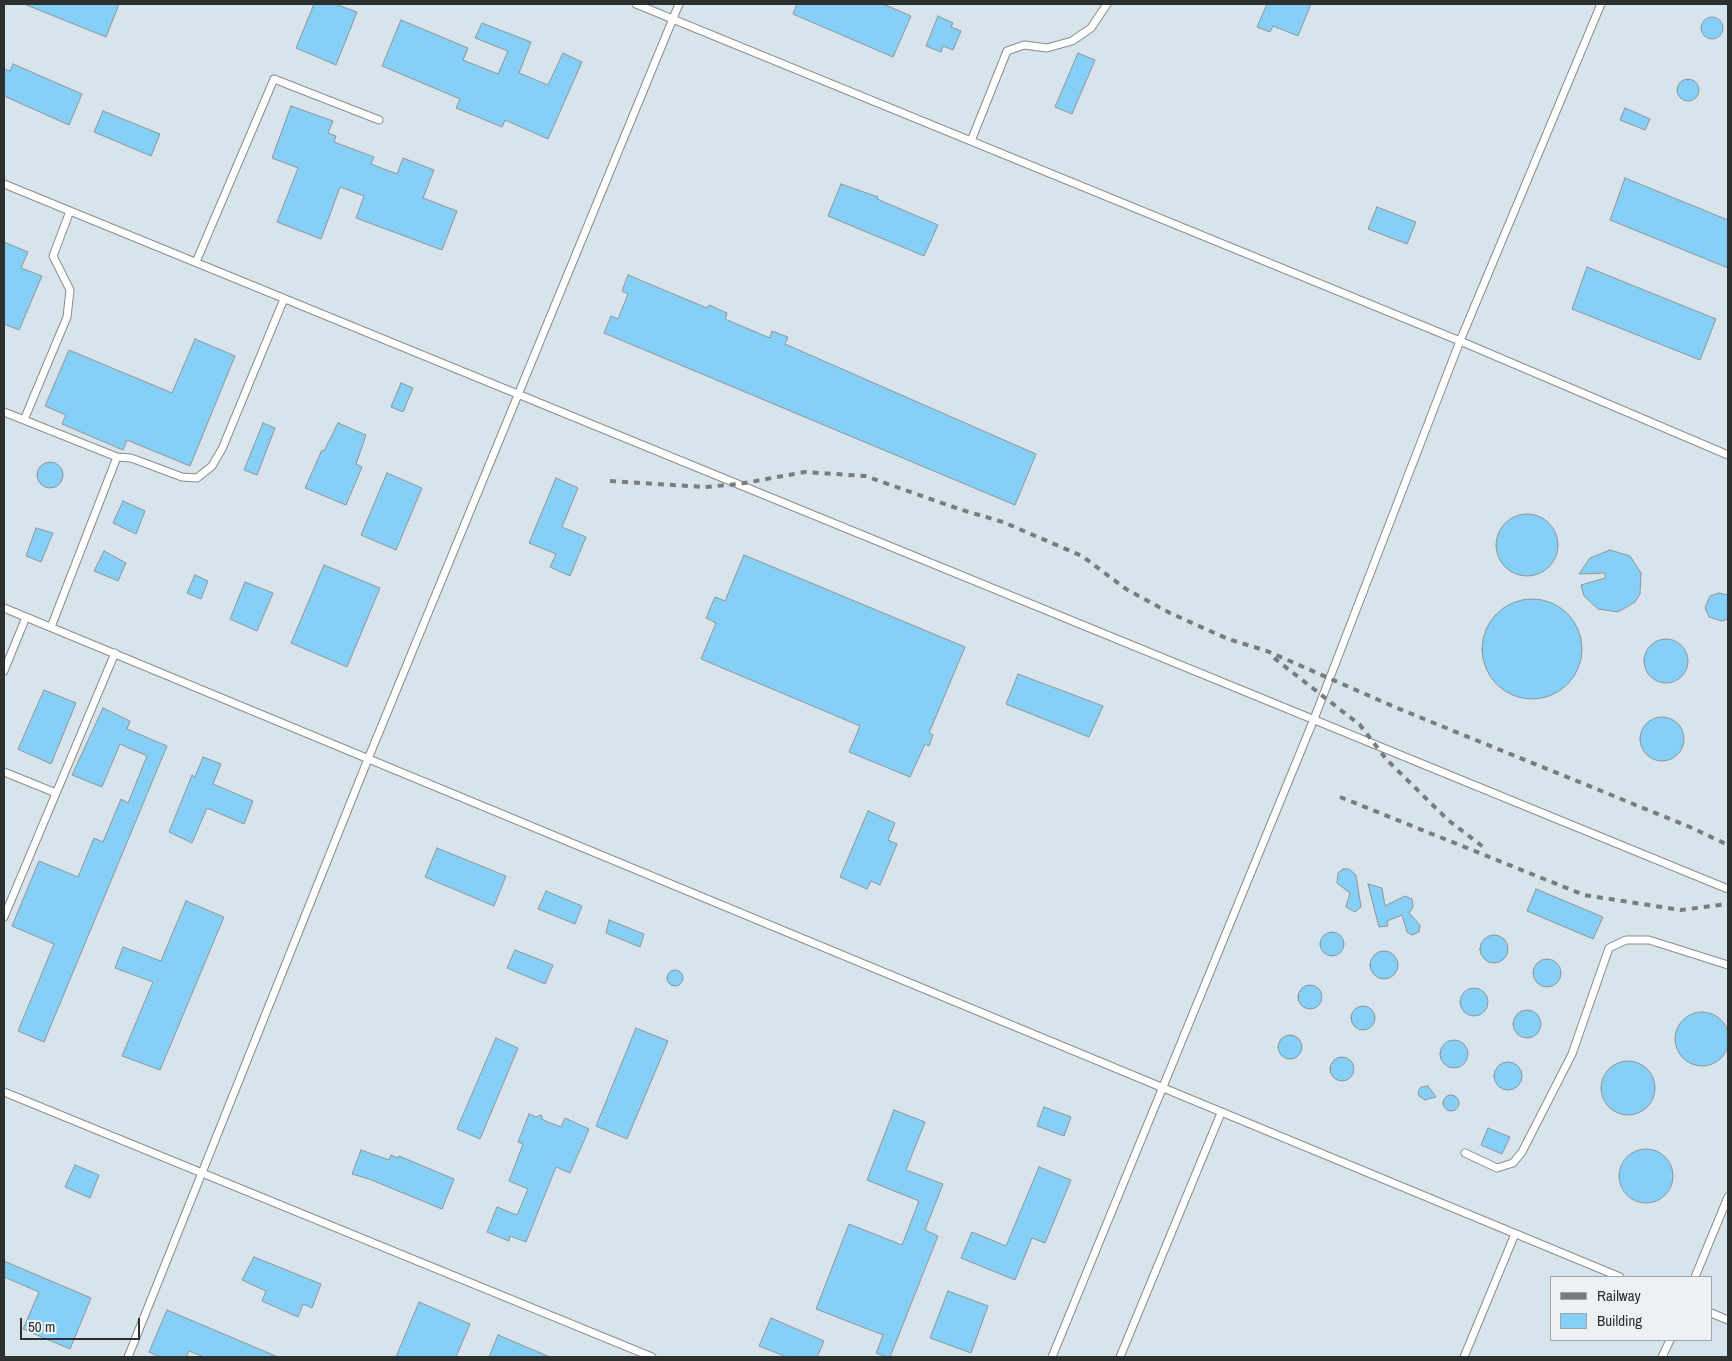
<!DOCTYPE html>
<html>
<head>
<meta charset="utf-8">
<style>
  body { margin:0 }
  #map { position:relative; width:1732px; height:1361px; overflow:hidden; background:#ebf1f4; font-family:"Archivo Narrow",sans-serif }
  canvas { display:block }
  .frame { position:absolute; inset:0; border:5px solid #2d3031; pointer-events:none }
  .legend { position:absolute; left:1550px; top:1276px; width:162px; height:65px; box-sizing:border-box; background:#ebf1f4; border:1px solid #9fa4a6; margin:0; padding:6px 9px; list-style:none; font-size:15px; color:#2d3031 }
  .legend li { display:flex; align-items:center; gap:10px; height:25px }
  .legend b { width:25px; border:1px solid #9fa4a6 }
  .scale { position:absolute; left:20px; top:1318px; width:120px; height:22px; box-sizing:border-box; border:2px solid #2d3031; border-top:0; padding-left:6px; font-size:15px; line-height:18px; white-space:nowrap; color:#2d3031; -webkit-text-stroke:4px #ebf1f4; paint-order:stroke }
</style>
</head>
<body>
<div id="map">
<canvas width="1732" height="1361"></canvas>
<div class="frame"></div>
<ul class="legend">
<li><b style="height:6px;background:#787c7e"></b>Railway</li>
<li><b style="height:14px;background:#86d0f8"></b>Building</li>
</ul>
<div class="scale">50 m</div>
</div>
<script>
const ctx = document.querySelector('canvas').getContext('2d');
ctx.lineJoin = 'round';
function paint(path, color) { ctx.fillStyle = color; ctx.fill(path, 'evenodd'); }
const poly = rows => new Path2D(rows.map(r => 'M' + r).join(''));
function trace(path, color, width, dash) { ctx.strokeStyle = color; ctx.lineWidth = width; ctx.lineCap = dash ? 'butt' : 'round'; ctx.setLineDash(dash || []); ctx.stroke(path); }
const built = poly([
  [4,4,1728,4,1728,1357,4,1357],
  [1551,1277,1711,1277,1711,1340,1551,1340]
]);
const building = poly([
  [24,4,119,4,106,37,24,4],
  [314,4,335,4,357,12,336,65,296,48,314,4],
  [797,4,883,4,911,16,893,57,793,14,797,4],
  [1267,4,1311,4,1298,36,1273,26,1270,32,1257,27,1267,4],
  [938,16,953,23,951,27,961,31,953,50,943,46,941,52,926,46,938,16],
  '1701 28a11 11 0 1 1 22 0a11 11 0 1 1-22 0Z',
  [401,20,468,48,463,60,498,74,508,51,475,38,482,23,531,42,519,73,548,85,563,53,582,62,548,139,505,120,502,127,456,108,460,99,382,66,401,20],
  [1078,53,1095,60,1072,114,1055,107,1078,53],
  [13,64,82,94,69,125,4,96,4,69,10,71,13,64],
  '1677 90a11 11 0 1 1 22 0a11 11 0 1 1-22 0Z',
  [291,106,333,121,328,133,336,136,334,142,374,157,371,164,397,174,403,158,434,170,423,198,457,211,442,250,356,218,364,196,340,187,321,239,277,222,298,168,272,158,291,106],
  [1625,108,1650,119,1645,130,1620,120,1625,108],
  [103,111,160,134,151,156,94,132,103,111],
  [1625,178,1728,220,1728,268,1610,220,1625,178],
  [841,184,878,197,877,199,938,225,924,256,828,216,841,184],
  [1377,207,1416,222,1407,244,1368,229,1377,207],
  [4,242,28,252,21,268,42,276,19,330,4,324,4,242],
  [1587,267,1716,319,1700,360,1572,309,1587,267],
  [628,275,707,308,709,305,727,313,725,319,770,338,772,331,788,337,785,344,1036,454,1015,505,604,333,611,316,618,319,628,294,622,291,628,275],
  [195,339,235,356,190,466,127,440,123,450,62,424,66,415,45,406,69,350,172,393,195,339],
  [401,383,413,388,403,412,391,407,401,383],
  [263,423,275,428,257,475,244,470,263,423],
  [338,423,366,435,356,464,362,467,346,505,305,488,322,450,324,451,338,423],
  '37 475a13 13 0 1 1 26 0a13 13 0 1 1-26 0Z',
  [387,473,422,488,396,550,361,535,387,473],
  [556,478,578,488,562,527,586,537,570,576,550,567,556,554,529,543,556,478],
  [123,501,145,511,136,534,113,523,123,501],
  '1496 545a31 31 0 1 1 62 0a31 31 0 1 1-62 0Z',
  [36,528,53,533,41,562,26,556,36,528],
  [1610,550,1630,556,1641,573,1640,594,1635,602,1618,612,1598,609,1584,596,1581,585,1605,578,1605,573,1579,574,1590,558,1610,550],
  [104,551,126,563,118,581,94,571,104,551],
  [744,555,965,647,929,733,933,735,929,746,925,744,910,777,849,752,860,726,701,659,716,623,706,618,715,597,725,601,744,555],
  [324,565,380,588,347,667,291,643,324,565],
  [195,575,208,581,201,599,187,593,195,575],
  [245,582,273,593,257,631,230,619,245,582],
  [1719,593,1728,595,1728,619,1722,621,1709,617,1705,608,1710,596,1719,593],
  '1482 649a50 50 0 1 1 100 0a50 50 0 1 1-100 0Z',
  '1644 661a22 22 0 1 1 44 0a22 22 0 1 1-44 0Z',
  [1018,674,1103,706,1089,737,1006,704,1018,674],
  [44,690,76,703,51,764,18,749,44,690],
  [103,708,130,721,127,729,167,746,44,1042,18,1031,54,944,12,926,39,861,78,877,94,838,103,842,121,799,128,803,147,756,120,744,102,787,72,775,103,708],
  '1640 739a22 22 0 1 1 44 0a22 22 0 1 1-44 0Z',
  [203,757,221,764,213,784,253,801,244,824,207,808,192,843,169,832,192,775,195,777,203,757],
  [868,811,895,823,888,840,897,844,880,885,871,881,867,889,840,877,868,811],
  [437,848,506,876,494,906,425,877,437,848],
  [1343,869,1349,869,1356,875,1361,907,1355,912,1346,907,1350,893,1337,883,1338,873,1343,869],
  [1368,884,1382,888,1385,906,1405,896,1412,899,1413,907,1409,913,1420,925,1419,932,1412,935,1407,932,1402,915,1387,921,1388,926,1379,927,1368,884],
  [1536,889,1603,917,1593,939,1527,911,1536,889],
  [546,891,582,906,575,924,538,909,546,891],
  [186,901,224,917,160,1070,122,1056,153,982,115,968,123,947,161,961,186,901],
  [609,920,644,934,640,947,606,933,609,920],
  '1320 944a12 12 0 1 1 24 0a12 12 0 1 1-24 0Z',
  '1480 949a14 14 0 1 1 28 0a14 14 0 1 1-28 0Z',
  [515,950,553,965,545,984,507,968,515,950],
  '1370 965a14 14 0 1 1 28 0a14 14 0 1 1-28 0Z',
  '1533 973a14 14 0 1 1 28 0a14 14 0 1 1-28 0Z',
  '667 978a8 8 0 1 1 16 0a8 8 0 1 1-16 0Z',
  '1298 997a12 12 0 1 1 24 0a12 12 0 1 1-24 0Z',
  '1460 1002a14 14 0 1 1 28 0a14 14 0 1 1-28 0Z',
  '1351 1018a12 12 0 1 1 24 0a12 12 0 1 1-24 0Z',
  '1513 1024a14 14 0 1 1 28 0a14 14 0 1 1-28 0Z',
  '1675 1039a27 27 0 1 1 54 0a27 27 0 1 1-54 0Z',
  [636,1028,668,1041,627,1139,596,1126,636,1028],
  '1278 1047a12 12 0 1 1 24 0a12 12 0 1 1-24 0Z',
  [496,1038,518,1048,480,1139,457,1129,496,1038],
  '1440 1054a14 14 0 1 1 28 0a14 14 0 1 1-28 0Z',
  '1330 1069a12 12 0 1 1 24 0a12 12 0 1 1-24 0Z',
  '1601 1088a27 27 0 1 1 54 0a27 27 0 1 1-54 0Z',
  '1494 1076a14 14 0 1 1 28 0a14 14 0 1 1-28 0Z',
  [1428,1086,1436,1097,1425,1100,1419,1096,1418,1091,1421,1087,1428,1086],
  '1443 1103a8 8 0 1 1 16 0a8 8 0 1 1-16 0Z',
  [1044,1107,1071,1117,1064,1136,1037,1126,1044,1107],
  [894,1110,925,1122,906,1170,943,1184,925,1230,938,1236,890,1357,887,1357,876,1353,883,1335,816,1309,849,1224,902,1245,919,1201,867,1180,894,1110],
  [529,1114,536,1117,541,1115,543,1120,561,1127,565,1118,589,1129,570,1173,556,1167,526,1242,510,1236,509,1241,487,1232,497,1207,517,1215,528,1189,509,1181,523,1144,518,1142,529,1114],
  [1488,1128,1510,1137,1502,1154,1481,1145,1488,1128],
  '1619 1176a27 27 0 1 1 54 0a27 27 0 1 1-54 0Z',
  [361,1150,389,1160,391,1155,398,1158,399,1156,454,1179,442,1209,369,1179,352,1174,361,1150],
  [75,1165,99,1175,90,1198,65,1187,75,1165],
  [1039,1167,1071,1180,1045,1243,1032,1238,1015,1280,961,1258,972,1232,1006,1246,1039,1167],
  [254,1257,321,1284,312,1308,303,1304,298,1317,262,1301,266,1291,242,1280,254,1257],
  [4,1261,91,1298,70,1349,23,1329,39,1292,4,1277,4,1261],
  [948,1291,988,1306,971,1353,930,1338,948,1291],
  [419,1302,470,1324,456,1357,396,1357,419,1302],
  [167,1310,278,1357,204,1357,189,1351,186,1357,160,1357,149,1352,167,1310],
  [771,1318,824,1341,817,1357,787,1357,759,1346,771,1318],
  [498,1335,550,1357,489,1357,498,1335]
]);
const lane = poly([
  [636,4,1460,341,1728,455],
  [971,141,1007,51,1024,45,1047,48,1072,41,1091,28,1107,4],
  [4,184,1728,889],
  [196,262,274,79,379,120],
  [4,412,117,457,131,458,182,477,197,478,212,466,222,449,284,299],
  [24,420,67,317,70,290,53,256,70,211],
  [4,608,1620,1277],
  [51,627,117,457],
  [4,671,26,617],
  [4,772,56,793],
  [4,917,115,653],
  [4,1092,652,1357],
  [1465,1153,1497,1168,1513,1163,1522,1152,1572,1054,1609,948,1626,940,1649,940,1728,965],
  [1695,1277,1728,1197],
  [1711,1313,1728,1320],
  [128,1357,368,759,679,4],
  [1052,1357,1314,719,1460,341,1601,4],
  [1120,1357,1221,1113],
  [1464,1357,1515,1234],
  [1662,1357,1670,1340]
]);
const rail = poly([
  [610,481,705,487,739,484,805,472,865,476,962,510,1003,522,1082,556,1126,589,1170,613,1228,639,1267,651,1397,708,1690,827,1728,845],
  [1274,658,1360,725,1387,760,1448,820,1486,849],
  [1340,797,1584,895,1681,910,1728,904]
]);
paint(built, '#d7e4eb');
paint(building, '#86d0f8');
trace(building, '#909699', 1);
trace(lane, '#888d90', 9);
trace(lane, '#fff', 7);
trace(rail, '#787c7e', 4, [6, 6]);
</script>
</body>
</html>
